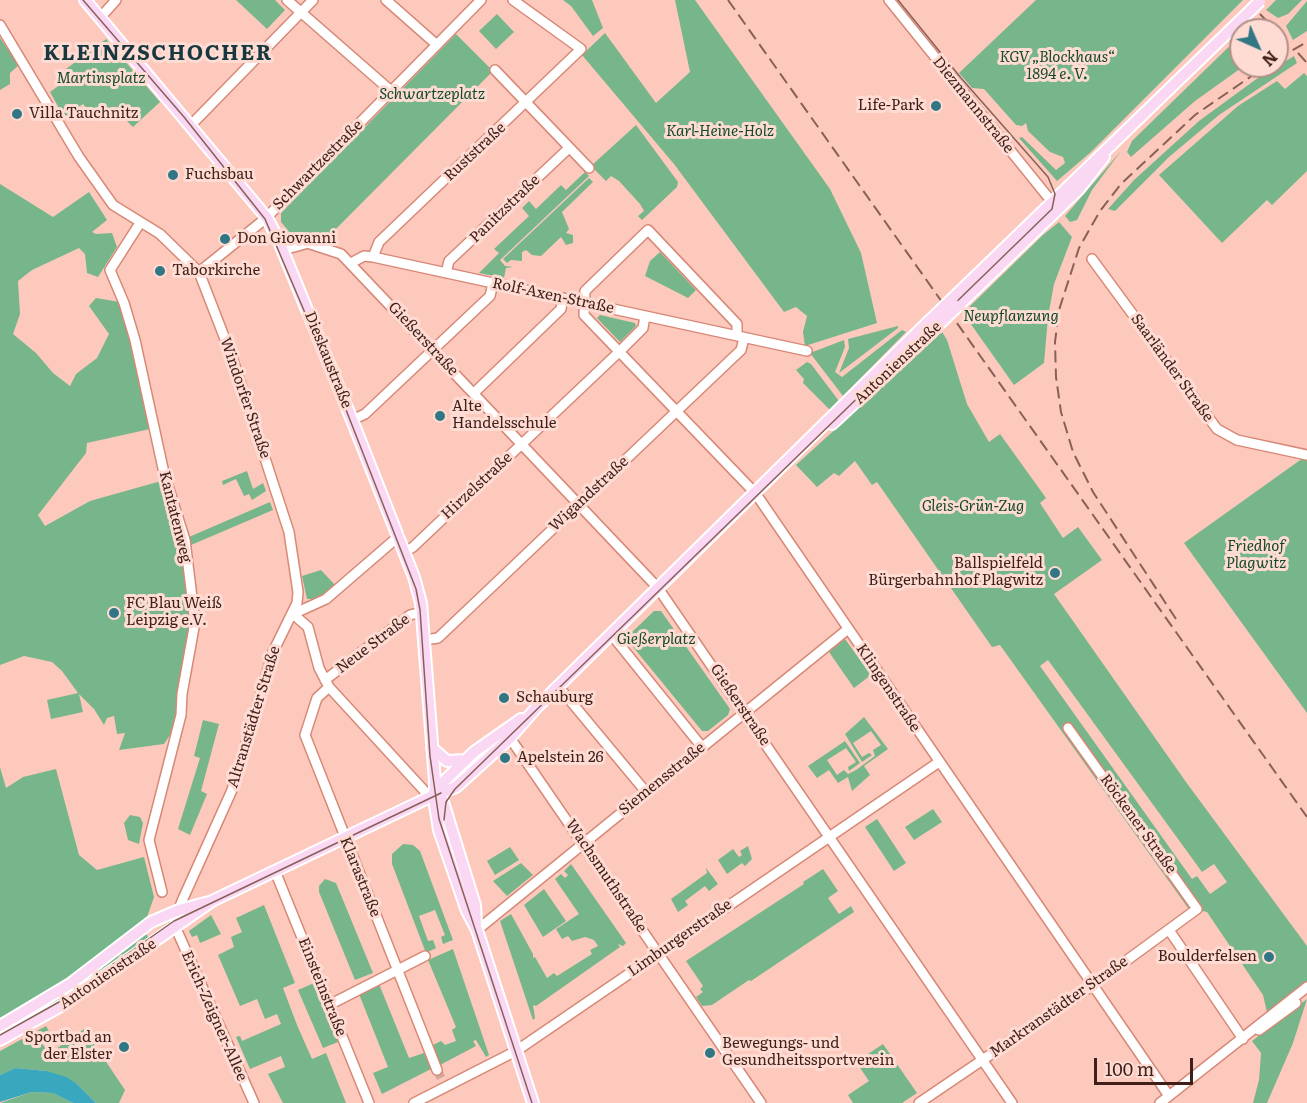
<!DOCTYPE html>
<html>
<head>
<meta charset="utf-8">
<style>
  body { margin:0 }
  #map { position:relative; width:1307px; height:1103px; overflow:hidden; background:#fdc9bd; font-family:Literata,serif }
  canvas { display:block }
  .north { position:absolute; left:1229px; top:18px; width:60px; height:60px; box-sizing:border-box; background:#fedbd3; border:2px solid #b29088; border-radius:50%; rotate:135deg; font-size:16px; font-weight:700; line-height:24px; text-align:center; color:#3f1f18 }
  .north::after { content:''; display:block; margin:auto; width:21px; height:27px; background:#317684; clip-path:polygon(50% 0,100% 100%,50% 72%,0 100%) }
  .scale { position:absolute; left:1094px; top:1058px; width:99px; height:27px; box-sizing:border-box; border:3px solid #3f1f18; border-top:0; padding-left:8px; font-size:18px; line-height:21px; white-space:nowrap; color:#3f1f18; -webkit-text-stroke:4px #fedbd3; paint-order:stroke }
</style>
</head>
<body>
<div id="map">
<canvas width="1307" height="1103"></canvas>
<div class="north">N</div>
<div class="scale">100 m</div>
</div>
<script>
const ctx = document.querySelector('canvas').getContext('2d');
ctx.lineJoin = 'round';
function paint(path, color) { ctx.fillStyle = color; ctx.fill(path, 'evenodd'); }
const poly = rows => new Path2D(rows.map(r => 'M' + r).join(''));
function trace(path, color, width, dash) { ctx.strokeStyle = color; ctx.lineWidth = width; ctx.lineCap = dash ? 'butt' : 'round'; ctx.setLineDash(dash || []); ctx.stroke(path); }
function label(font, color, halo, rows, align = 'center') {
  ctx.font = font + ' Literata,serif'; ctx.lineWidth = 6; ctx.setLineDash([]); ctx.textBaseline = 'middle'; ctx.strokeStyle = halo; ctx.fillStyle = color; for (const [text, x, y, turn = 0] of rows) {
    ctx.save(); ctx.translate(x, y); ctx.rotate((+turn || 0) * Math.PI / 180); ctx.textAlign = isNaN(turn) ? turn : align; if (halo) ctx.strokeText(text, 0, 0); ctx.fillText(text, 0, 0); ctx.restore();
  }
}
const green = poly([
  [236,0,275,0,285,10,267,29],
  [563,0,592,0,603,28,593,36,571,6],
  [675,0,695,0,830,189,861,253,877,323,805,346,803,332,807,316,796,307,784,312,674,164,582,55,605,33,656,103,690,72],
  [1036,0,1243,0,1091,152,1057,181,1019,138,1022,137,1056,170,1065,163,1063,157,1050,152,1028,131,1026,123,1022,126,1016,125,984,89,972,88,959,73],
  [1276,0,1302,0,1288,14,1278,18,1266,10],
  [1307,1,1307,31,1293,40,1286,26],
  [497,14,514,32,496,49,479,31],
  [456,34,493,71,324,241,290,233,281,222,281,213],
  [1241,35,1241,66,1244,66,1195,101,1131,157,1127,152,1132,141],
  [0,38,19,65,10,73,10,84,0,90],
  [106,39,160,102,133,127,118,112,110,118,100,108,92,114,83,104,64,117,50,92,68,79,66,69],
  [1294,56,1297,63,1219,115,1169,157,1115,211,1108,209,1134,180,1199,121,1255,80],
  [1304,73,1307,76,1307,171,1272,205,1267,200,1222,243,1159,175,1238,106,1277,81,1285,89],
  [636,125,678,182,677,187,642,220,638,216,644,211,640,204,619,181,611,176,606,181,591,166],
  [1121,151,1092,190,1077,220,1070,222,1065,216],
  [585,172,589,176,500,260,505,266,513,267,506,268,504,278,479,273,499,253,494,249,529,216,522,208,529,201,536,209,561,185,566,190],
  [589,178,593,182,562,212,569,229,566,233,573,235,573,243,566,245,561,237,541,256,532,255,526,250,522,252,522,261,511,260,507,263,503,259],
  [0,184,53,217,89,192,107,220,92,232,96,234,112,233,117,247,98,277,87,273,85,254,79,248,32,270,18,281,20,314,13,334,36,353,53,373,70,386,76,374,97,358,109,334,89,306,96,298,120,302,146,400,150,429,87,443,86,453,38,515,45,526,90,501,161,481,183,550,192,623,174,729,164,744,119,750,125,733,117,734,114,716,107,718,104,725,94,709,79,694,83,712,51,719,47,700,78,693,62,671,52,662,24,656,0,665],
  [1059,222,1072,237,1054,284,1048,317,1044,363,1014,385,963,313,1043,235],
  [660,252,696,290,688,298,645,276,650,261],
  [600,315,635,323,636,326,620,342,597,318],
  [898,326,898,328,839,373,849,348,848,339],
  [902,330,906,332,843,396,810,353,844,340,845,347,835,372,842,377],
  [942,332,947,340,967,404,989,442,1000,434,1046,498,1040,503,1063,538,1078,527,1102,560,1054,594,1186,782,1307,946,1307,983,1267,1012,1263,995,1207,912,1188,908,1000,645,992,647,877,482,872,485,855,461,839,476,834,473,817,487,796,465],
  [1048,660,1202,872,1214,864,1227,882,1210,894,1197,876,1192,879,1040,666],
  [807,362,811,364,839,401,830,410,803,383,804,379,796,370],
  [1303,458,1307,459,1307,713,1184,543],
  [247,471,253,489,263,483,266,491,252,500,249,494,244,496,236,479,223,485,222,481],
  [270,502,273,510,191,545,189,537],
  [321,570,335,585,319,599,307,599,302,576],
  [654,611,661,611,730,709,728,715,708,731,702,731,629,642,628,636],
  [845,639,871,675,854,688,829,652],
  [864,717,888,749,864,766,870,775,852,791,848,777,838,783,829,770,817,778,808,766,845,741,860,763,849,771,848,767,856,762,846,748,827,760,837,775,844,770,848,774,856,770,875,756,873,750,881,745,871,731,853,743,862,757,869,753,872,755,862,762,845,734],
  [203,720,219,724,201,791,207,794,190,835,178,829,200,758,194,756],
  [0,767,6,788,23,777,56,769,79,855,97,870,144,857,154,897,146,920,67,981,0,1021],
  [933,809,942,822,914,840,905,827],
  [130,815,140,817,143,823,139,844,128,840,124,823],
  [877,819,906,863,894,871,865,827],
  [403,844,413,845,420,851,453,940,443,944,441,937,445,935,435,910,419,916,428,941,433,940,436,948,426,953,392,864,392,854],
  [748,846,752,859,745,866,742,863,727,874,718,860,733,849,739,857,742,855,740,851],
  [510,847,519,860,495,875,487,861],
  [521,863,533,875,507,896,493,881],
  [571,864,626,943,623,946,618,944,620,947,536,1006,533,1005,535,1018,533,1020,500,921,511,914,533,954,533,958,535,957,547,978,554,973,557,976,592,954,590,950,598,946,594,940,585,937,572,941,568,936,562,939,556,929,579,914,555,879,561,874,565,878,568,875,564,871],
  [706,868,718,884,709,891,705,886,685,901,688,905,678,912,671,899,707,873],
  [823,869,838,891,828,898,839,914,851,906,854,912,751,981,749,980,712,1005,702,1006,696,997,703,992,700,989,703,986,686,961,804,884,803,882],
  [325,879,336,883,373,973,355,980,319,892,319,886],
  [544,889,566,921,543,937,524,905],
  [264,905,295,983,283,988,297,1025,312,1059,326,1053,346,1103,283,1103,268,1074,285,1067,281,1056,250,1069,236,1037,240,1036,242,1041,281,1024,277,1014,265,1019,257,999,240,1006,218,955,234,947,231,937,242,932,236,918],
  [211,915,221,934,200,943,197,935,192,937,189,931],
  [144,931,149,938,89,983,54,1007,0,1037,0,1030],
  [453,949,489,1055,486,1057,476,1040,473,1041,476,1046,440,1065,433,1045,441,1041,445,1045,456,1041,452,1030,456,1027,428,960],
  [314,983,338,1042,323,1048,298,990],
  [379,984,409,1058,424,1053,431,1069,382,1094,373,1073,388,1067,359,994],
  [1307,999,1293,1043,1267,1103,1253,1103,1259,1080,1261,1053,1252,1041],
  [46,1026,50,1033,40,1040,49,1054,84,1029,125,1090,119,1103,96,1103,77,1084,47,1071,15,1068,0,1075,0,1051],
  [883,1044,917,1093,902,1103,853,1103,848,1095,869,1081,856,1062],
  [32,1092,53,1093,73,1103,0,1103]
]);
const water = poly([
  [15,1068,47,1071,66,1077,77,1084,96,1103,73,1103,53,1093,32,1092,0,1102,0,1075]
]);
const minorTunnel = poly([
  [437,1070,442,1080]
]);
const minor = poly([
  [287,0,391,91],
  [386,0,437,45],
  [889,0,1056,207],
  [100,18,116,0],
  [0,25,79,157,113,205,160,234,199,272,232,357,289,532,298,592,297,603,273,652,232,790,182,901,176,917,177,928],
  [495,70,589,168],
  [192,124,313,0],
  [140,223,110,270,124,303,135,340,164,473,185,540,195,622,182,694,181,715,149,840,162,892],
  [278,239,295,239,341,254,658,588,1012,1103],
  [283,250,305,244],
  [373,257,379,242,581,49,513,0],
  [1092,259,1217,429,1237,440,1307,455],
  [351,263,364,256,373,257,807,351],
  [199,272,265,219,481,0],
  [446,273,449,261,569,148],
  [737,336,737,324,648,230,585,291,584,315,756,494,1169,1096],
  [474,393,561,309,563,298],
  [352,420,365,414,490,296,493,283],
  [405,552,413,547,619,352,643,328,645,316],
  [293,614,308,627,319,668,329,687,430,797],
  [293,614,326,599,399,536],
  [611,634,702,747],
  [424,640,438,638,741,350,744,338],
  [325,680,410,615,422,612],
  [558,686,646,792],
  [329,687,317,698,305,735,437,1070],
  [510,738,761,1103],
  [275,871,369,1103],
  [174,924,254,1103],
  [477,930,848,629],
  [1169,930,1243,1039],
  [329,1005,425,956],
  [1259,1030,1296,1003],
  [414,1103,516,1051,939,762],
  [919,1103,1093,985,1197,909,1068,728],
  [1160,1103,1307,987]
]);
const major = poly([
  [85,0,267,218,278,239,352,420,414,577,421,603,435,781,435,805,439,830,467,911,477,930,533,1103],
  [953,298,1251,10],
  [958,306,1079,189,1104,157],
  [832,424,933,330],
  [432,748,447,761,465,760],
  [439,789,475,905,476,924],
  [434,791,474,752,521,719],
  [0,1026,70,984,151,922,179,910,209,902],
  [0,1040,63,1005,212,901,430,797,456,787,510,738,536,708,927,323]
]);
const tram = poly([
  [83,0,184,117,265,219,343,402,416,589,420,610,430,756,439,819,532,1103],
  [444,820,446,802,455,789,1052,209,1055,194,1048,177,961,78,898,0],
  [0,1035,59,1002,174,921,441,793]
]);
const rail = poly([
  [728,0,1307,817],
  [1260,14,1275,30],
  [1277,32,1288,44],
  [1298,53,1307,63],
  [1277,59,1307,42],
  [1176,619,1093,492,1073,452,1061,412,1056,377,1055,342,1059,310,1079,248,1100,211,1121,184,1195,115,1266,66]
]);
const majorBridge = poly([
  [1251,10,1260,1],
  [927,323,953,298],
  [933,330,958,306]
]);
const markers = [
  [936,106,6,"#317684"],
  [17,114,6,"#317684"],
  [173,175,6,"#317684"],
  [225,239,6,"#317684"],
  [160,271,6,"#317684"],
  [440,416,6,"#317684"],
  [1055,573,6,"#317684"],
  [114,613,6,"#317684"],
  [504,698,6,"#317684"],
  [505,758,6,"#317684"],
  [1269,957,6,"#317684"],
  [124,1047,6,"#317684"],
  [710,1053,6,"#317684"]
];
const parkNames = [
  ["KGV „Blockhaus“",1057,58],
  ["1894 e. V.",1057,75],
  ["Martinsplatz",101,79],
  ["Schwartzeplatz",432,95],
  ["Karl-Heine-Holz",720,132],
  ["Neupflanzung",1011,317],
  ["Gleis-Grün-Zug",973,507],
  ["Friedhof",1256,547],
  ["Plagwitz",1256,564],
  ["Gießerplatz",656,640]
];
const streetNames = [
  ["Diezmannstraße",973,105,51],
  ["Ruststraße",475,152,-43],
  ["Schwartzestraße",318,165,-45],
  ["Panitzstraße",505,209,-44],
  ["Rolf-Axen-Straße",553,296,12],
  ["Gießerstraße",423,339,47],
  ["Dieskaustraße",328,360,68],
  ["Antonienstraße",898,363,-43],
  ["Saarländer Straße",1172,368,54],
  ["Windorfer Straße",245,398,71],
  ["Hirzelstraße",477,486,-43],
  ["Wigandstraße",589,494,-43],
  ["Kantatenweg",175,517,76],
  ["Neue Straße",373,644,-37],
  ["Klingenstraße",888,688,56],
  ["Gießerstraße",740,705,56],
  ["Altranstädter Straße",254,717,-73],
  ["Siemensstraße",662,779,-39],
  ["Röckener Straße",1138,824,54],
  ["Wachsmuthstraße",606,876,56],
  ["Klarastraße",360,877,68],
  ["Limburgerstraße",680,938,-35],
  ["Antonienstraße",108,974,-34],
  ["Einsteinstraße",322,987,68],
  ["Markranstädter Straße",1059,1007,-35],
  ["Erich-Zeigner-Allee",214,1016,66]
];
const poiNames = [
  ["Life-Park",924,106,"right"],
  ["Villa Tauchnitz",29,114],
  ["Fuchsbau",185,175],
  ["Don Giovanni",237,239],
  ["Taborkirche",172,271],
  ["Alte",452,407],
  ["Handelsschule",452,424],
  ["Ballspielfeld",1043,564,"right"],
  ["Bürgerbahnhof Plagwitz",1043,581,"right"],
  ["FC Blau Weiß",126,604],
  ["Leipzig e.V.",126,621],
  ["Schauburg",516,698],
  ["Apelstein 26",517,758],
  ["Boulderfelsen",1257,957,"right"],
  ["Sportbad an",112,1038,"right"],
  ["der Elster",112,1055,"right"],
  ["Bewegungs- und",722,1044],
  ["Gesundheitssportverein",722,1061]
];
const districtNames = [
  ["KLEINZSCHOCHER",158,54]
];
paint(green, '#76b68a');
paint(water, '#39a8be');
trace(minorTunnel, '#d7a79c', 9, [9, 4.5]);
trace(minor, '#d88876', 12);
trace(major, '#fff', 14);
trace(minor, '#fff', 9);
trace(major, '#fad7f3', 10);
trace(tram, '#886057', 1.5);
trace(rail, '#886057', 2, [12, 6]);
trace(majorBridge, '#fff', 14, []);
trace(majorBridge, '#fad7f3', 10);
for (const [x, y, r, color] of markers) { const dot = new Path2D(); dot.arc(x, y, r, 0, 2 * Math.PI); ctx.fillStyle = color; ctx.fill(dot); trace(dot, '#fedbd3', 2); }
label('italic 15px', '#134a29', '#fedbd3', parkNames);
label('15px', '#3f1f18', '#fedbd3', streetNames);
label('15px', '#3f1f18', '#fedbd3', poiNames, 'left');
ctx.letterSpacing = '1.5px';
label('bold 21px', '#18383f', '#fedbd3', districtNames);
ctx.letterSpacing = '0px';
</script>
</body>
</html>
